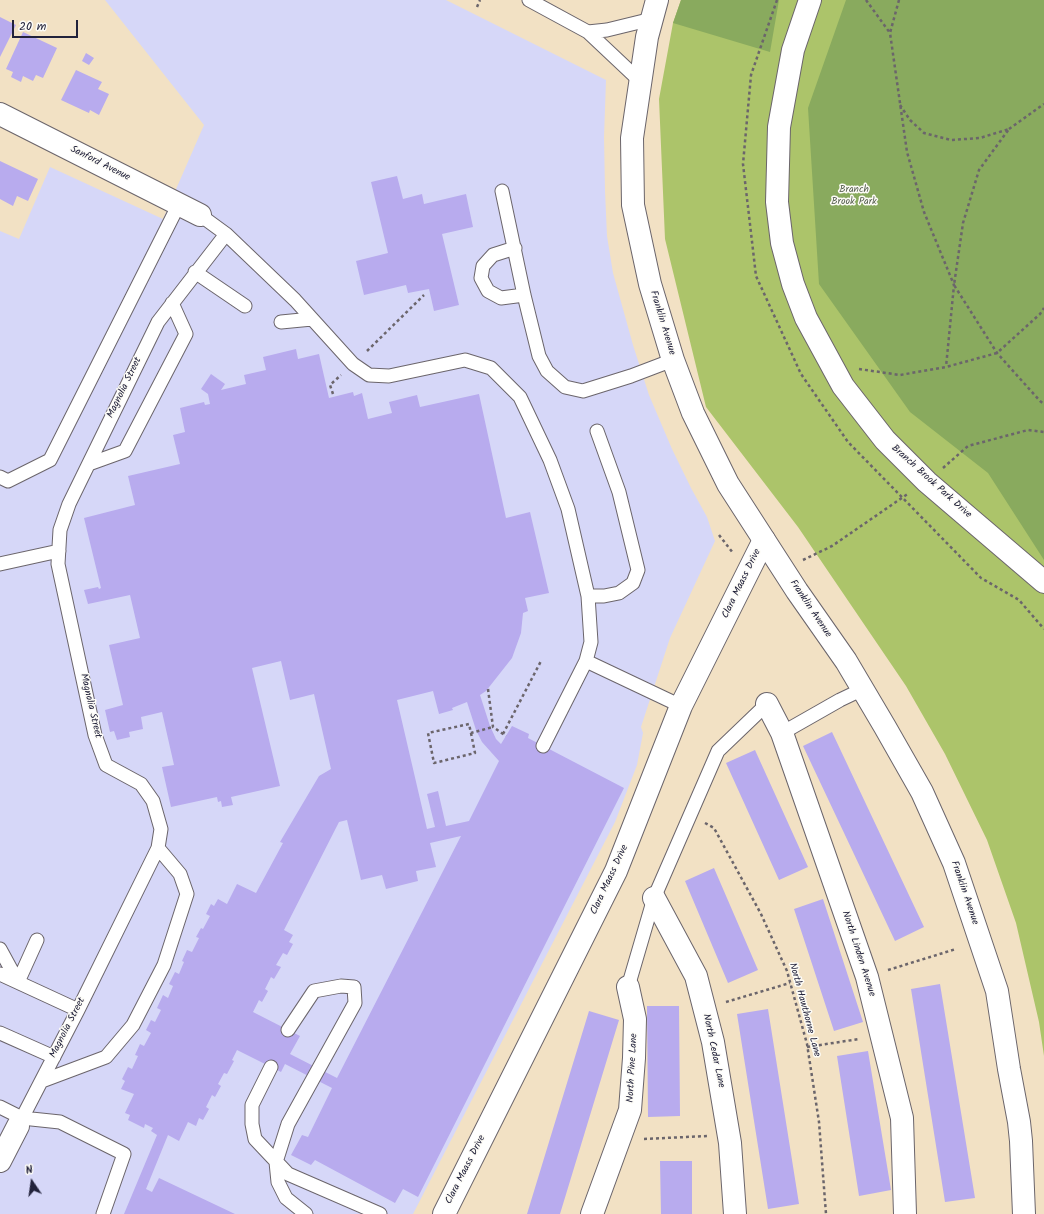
<!DOCTYPE html>
<html>
<head>
<meta charset="utf-8">
<style>
  body { margin:0 }
  #map { position:relative; width:1044px; height:1214px; overflow:hidden; background:#f2e1c4; font-family:Kalam,sans-serif }
  canvas { display:block }
  .north { position:absolute; left:12px; top:1162px; width:40px; height:40px; -webkit-text-stroke:3px #fdfcf7; paint-order:stroke; rotate:347deg; font-size:11px; font-weight:700; line-height:16px; text-align:center; color:#22223b }
  .north::after { content:''; display:block; margin:auto; width:14px; height:18px; background:#22223b; clip-path:polygon(50% 0,100% 100%,50% 72%,0 100%) }
  .scale { position:absolute; left:12px; top:20px; width:66px; height:18px; box-sizing:border-box; border:2px solid #22223b; border-top:0; padding-left:5px; font-size:12px; line-height:14px; white-space:nowrap; color:#22223b; -webkit-text-stroke:3px #fdfcf7; paint-order:stroke }
</style>
</head>
<body>
<div id="map">
<canvas width="1044" height="1214"></canvas>
<div class="north">N</div>
<div class="scale">20 m</div>
</div>
<script>
const ctx = document.querySelector('canvas').getContext('2d');
ctx.lineJoin = 'round';
function paint(path, color) { ctx.fillStyle = color; ctx.fill(path, 'evenodd'); }
const poly = rows => new Path2D(rows.map(r => 'M' + r).join(''));
function trace(path, color, width, dash) { ctx.strokeStyle = color; ctx.lineWidth = width; ctx.lineCap = dash ? 'butt' : 'round'; ctx.setLineDash(dash || []); ctx.stroke(path); }
function label(font, color, halo, rows, align = 'center') {
  ctx.font = font + ' Kalam,sans-serif'; ctx.lineWidth = 3; ctx.setLineDash([]); ctx.textBaseline = 'middle'; ctx.strokeStyle = halo; ctx.fillStyle = color; for (const [text, x, y, turn = 0] of rows) {
    ctx.save(); ctx.translate(x, y); ctx.rotate((+turn || 0) * Math.PI / 180); ctx.textAlign = isNaN(turn) ? turn : align; if (halo) ctx.strokeText(text, 0, 0); ctx.fillText(text, 0, 0); ctx.restore();
  }
}
const built = poly([
  [105,0,446,0,606,80,604,137,605,191,607,236,613,273,633,345,649,395,672,449,691,488,707,517,715,541,670,638,641,727,643,733,637,765,615,822,413,1214,0,1214,0,231,19,239,50,167,163,219,204,125]
]);
const green = poly([
  [681,0,1044,0,1044,1056,1039,1022,1016,923,987,840,945,754,906,686,798,527,706,407,665,239,659,99,673,23]
]);
const forest = poly([
  [681,0,779,0,770,52,673,23],
  [846,0,1044,0,1044,560,988,473,910,412,819,284,808,108]
]);
const building = poly([
  [0,17,16,25,0,57],
  [23,32,57,48,43,78,36,75,33,81,23,76,21,82,11,77,13,72,6,69],
  [86,53,94,58,89,65,82,61],
  [76,70,102,82,98,89,109,94,99,115,90,110,89,113,61,100],
  [0,161,38,179,28,201,17,196,13,206,0,199],
  [397,176,403,199,422,194,424,204,466,194,473,227,442,234,459,305,434,311,429,289,408,293,406,285,364,295,356,261,388,253,371,182],
  [296,349,298,359,319,354,329,398,353,392,354,396,362,393,368,419,392,413,389,402,417,395,420,407,479,394,506,518,530,512,549,593,525,598,528,611,523,613,521,633,512,658,486,691,480,695,490,726,496,739,501,744,512,726,529,734,528,738,624,788,418,1197,403,1189,395,1203,315,1160,311,1165,291,1155,302,1135,308,1137,332,1088,285,1064,281,1072,237,1050,232,1060,234,1061,227,1074,224,1073,218,1084,221,1086,215,1097,212,1095,206,1107,209,1109,203,1120,199,1118,196,1126,188,1122,179,1141,168,1135,146,1189,152,1192,159,1178,235,1214,124,1214,157,1135,151,1131,153,1128,145,1124,144,1128,128,1120,130,1115,125,1113,134,1094,121,1089,125,1081,122,1079,128,1067,132,1069,138,1056,135,1055,140,1044,144,1046,151,1033,146,1030,151,1020,155,1022,161,1010,157,1008,163,995,168,998,173,986,169,984,175,972,179,974,184,962,182,961,187,950,192,952,199,938,196,937,201,928,203,929,210,916,206,914,211,904,214,906,218,899,227,904,237,884,256,893,283,843,280,842,319,776,331,769,314,694,290,700,281,661,252,668,280,786,231,797,233,805,222,807,221,801,218,802,217,797,171,807,162,767,174,765,162,712,141,717,143,729,129,732,130,737,117,740,114,731,110,732,105,710,123,705,109,645,140,638,130,595,88,604,84,590,98,587,99,589,101,588,84,518,135,505,128,476,180,464,173,435,185,432,180,408,204,402,205,405,210,404,208,394,201,389,211,374,225,384,221,390,246,384,244,375,266,370,263,357],
  [433,691,439,714,453,710,452,708,467,702,476,730,482,742,499,761,469,821,446,826,438,791,427,794,435,827,427,829,397,700],
  [347,820,361,880,382,875,386,889,418,881,416,871,436,867,430,843,461,836,337,1078,290,1054,300,1036,253,1012,259,1000,262,1002,268,991,265,989,271,977,274,979,281,967,276,965,283,953,287,955,293,944,289,942,293,935,284,930,339,822],
  [832,732,924,927,895,941,803,746],
  [755,750,808,867,779,880,726,763],
  [714,868,758,970,728,983,685,881],
  [823,899,863,1022,834,1031,794,909],
  [940,984,975,1198,945,1202,911,989],
  [647,1006,679,1006,680,1116,648,1117],
  [768,1009,799,1204,768,1209,737,1014],
  [589,1011,619,1020,560,1214,527,1214],
  [868,1051,891,1190,859,1196,837,1056],
  [660,1161,692,1161,692,1214,661,1214]
]);
const path = poly([
  [777,0,751,75,743,164,756,276,801,374,848,442,981,578,1019,600,1044,629],
  [866,0,890,33],
  [899,0,890,33,907,152,924,212,954,285,946,367],
  [477,7,480,0],
  [900,105,910,120,924,133,951,140,980,138,1009,129,979,170,963,223,954,285,997,353,1040,401,1044,404],
  [1009,129,1044,104],
  [367,351,424,295],
  [859,369,900,375,946,367,997,353,1040,314,1044,308],
  [333,394,330,385,341,375],
  [943,468,968,446,1028,430,1044,432],
  [719,535,733,553],
  [803,560,832,546,909,493],
  [488,689,493,727,506,736],
  [471,733,475,753,434,763,428,733,469,724,471,733,493,727],
  [503,734,541,661],
  [705,823,714,828,761,914,787,971,807,1044,819,1122,826,1214],
  [888,970,956,949],
  [726,1002,790,983],
  [807,1047,859,1039],
  [644,1139,707,1136]
]);
const lane = poly([
  [529,0,588,32,640,81],
  [588,32,607,30,652,19],
  [502,191,524,295,539,356,547,371,565,387,583,391,631,376,673,360],
  [200,215,226,234,295,300,353,364,369,375,389,376,465,360,491,368,520,397,550,460,568,509,588,596,591,642,586,661,681,706],
  [515,248,493,255,483,266,481,278,488,291,501,298,524,295],
  [195,272,245,306],
  [281,322,312,319],
  [89,464,125,451,186,334,172,303],
  [0,477,8,481,50,460,179,204],
  [0,564,59,551],
  [588,596,604,596,619,593,633,583,638,570,619,492,597,431],
  [782,733,840,700,863,689],
  [543,746,586,661],
  [0,949,18,982],
  [0,974,78,1010],
  [18,982,37,940],
  [628,987,654,898,718,751,767,704],
  [288,1030,314,991,341,986,354,987,355,1003,288,1124,276,1162,278,1182,286,1198,306,1214],
  [0,1033,54,1057],
  [271,1067,252,1105,252,1124,255,1139,288,1174,380,1214],
  [42,1081,106,1057,133,1025,164,965,187,894,180,874,158,848],
  [0,1107,22,1118,60,1122,124,1154,103,1214],
  [18,1126,78,1010,158,848,161,829,153,801,141,784,106,765,95,735,58,564,60,530,69,504,158,322,226,234]
]);
const street = poly([
  [810,0,793,50,779,127,777,202,782,243,793,284,806,318,843,386,885,440,927,482,1044,582],
  [0,114,200,215],
  [767,704,782,733,867,977,902,1118,905,1214],
  [654,898,696,976,713,1042,730,1143,735,1214],
  [0,1161,18,1126],
  [444,1214,616,871,681,706,764,540],
  [592,1214,630,1110,634,1058,635,1019,628,987]
]);
const secondary = poly([
  [657,0,647,37,632,138,633,205,650,284,673,360,693,413,728,484,797,591,846,661,885,727,922,792,954,863,997,991,1009,1069,1019,1122,1021,1141,1024,1214]
]);
const streetNames = [
  ["Sanford Avenue",100,164,27],
  ["Franklin Avenue",662,323,73],
  ["Magnolia Street",125,388,-64],
  ["Branch Brook Park Drive",931,482,42],
  ["Clara Maass Drive",742,584,-64],
  ["Franklin Avenue",810,609,56],
  ["Magnolia Street",90,706,77],
  ["Clara Maass Drive",610,880,-65],
  ["Franklin Avenue",964,893,71],
  ["North Linden Avenue",858,954,72],
  ["North Hawthorne Lane",804,1010,75],
  ["Magnolia Street",68,1028,-63],
  ["North Cedar Lane",713,1051,78],
  ["North Pine Lane",633,1068,-87],
  ["Clara Maass Drive",466,1170,-63]
];
const parkNames = [
  ["Branch",854,190],
  ["Brook Park",854,202]
];
paint(built, '#d6d7f8');
paint(green, '#acc46a');
paint(forest, '#89aa5e');
paint(building, '#b8abee');
trace(lane, '#6b656b', 15);
trace(street, '#6b656b', 24);
trace(secondary, '#6b656b', 24);
trace(path, '#6b656b', 2.5, [3, 3]);
trace(lane, '#fff', 13);
trace(street, '#fff', 22);
trace(secondary, '#fff', 22);
label('10px', '#22223b', '#fdfcf7', streetNames);
label('10px', '#525b4b', '#fdfcf7', parkNames);
</script>
</body>
</html>
